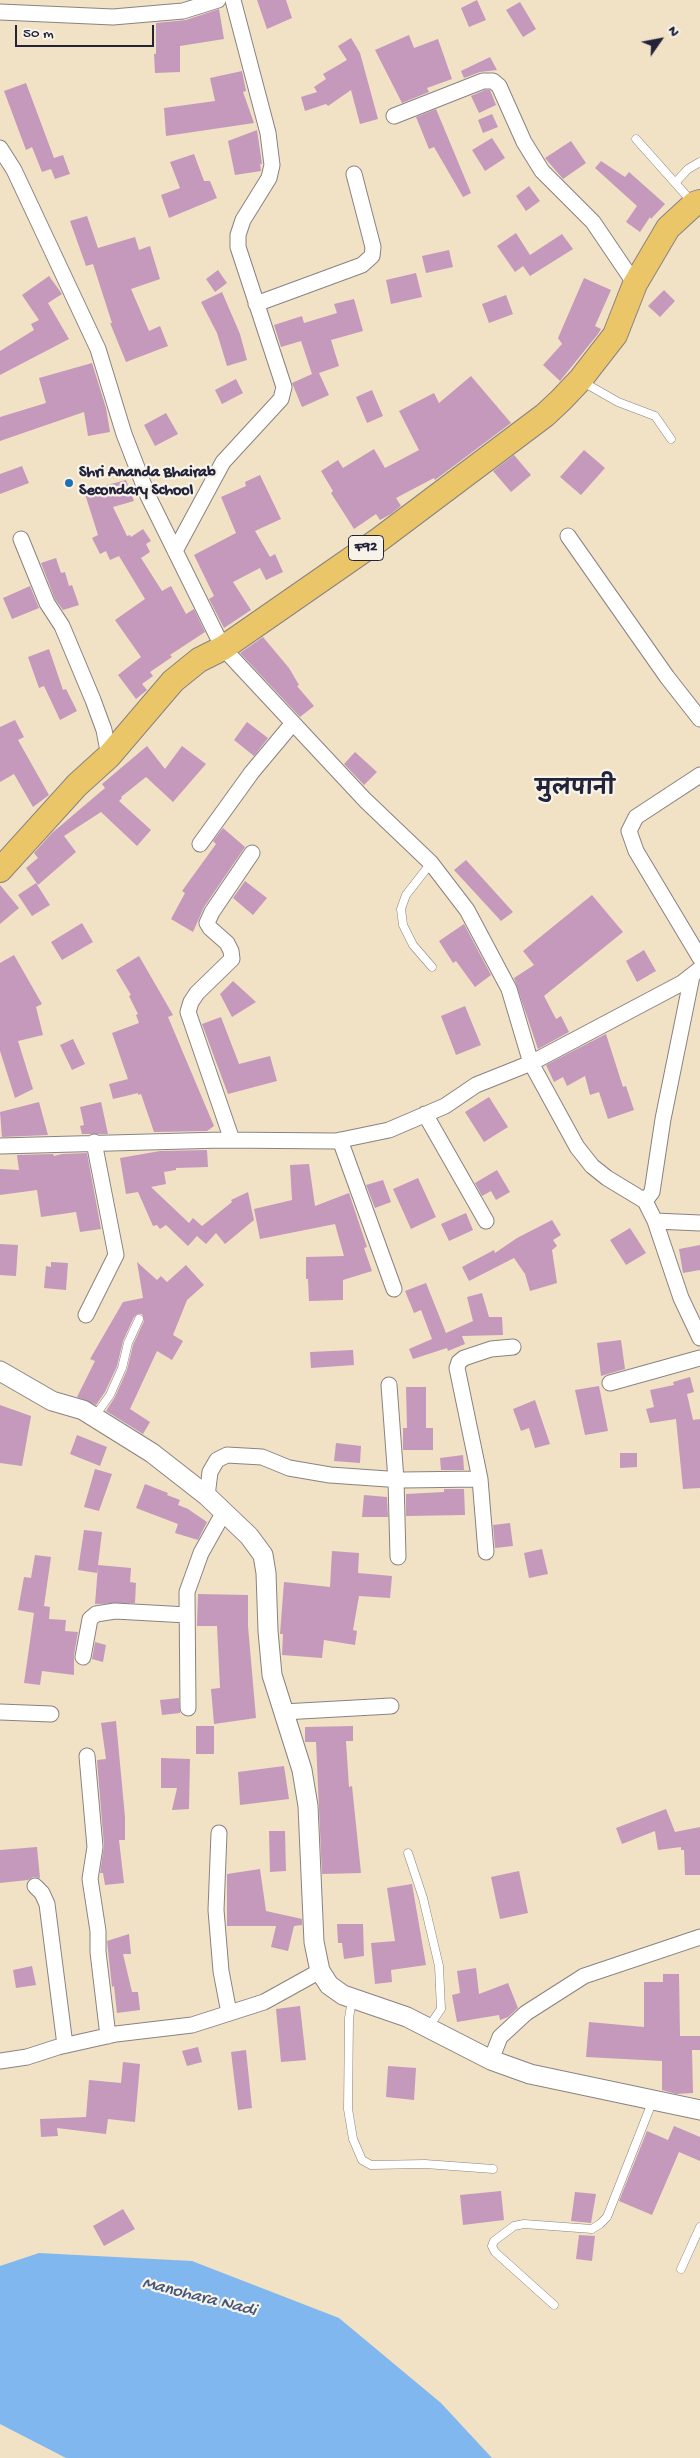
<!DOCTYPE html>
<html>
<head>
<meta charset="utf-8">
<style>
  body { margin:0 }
  #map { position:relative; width:700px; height:2458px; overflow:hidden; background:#f1e2c5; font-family:"Gochi Hand",sans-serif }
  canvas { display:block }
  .north { position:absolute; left:635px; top:15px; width:50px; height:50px; -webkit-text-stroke:4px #f7f3e8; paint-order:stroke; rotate:57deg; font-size:14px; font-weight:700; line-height:20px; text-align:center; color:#22223b }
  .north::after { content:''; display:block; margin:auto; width:18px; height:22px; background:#22223b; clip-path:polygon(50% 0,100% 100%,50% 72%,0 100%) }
  .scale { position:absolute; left:15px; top:25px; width:139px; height:22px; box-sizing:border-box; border:2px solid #22223b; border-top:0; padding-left:6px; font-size:15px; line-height:18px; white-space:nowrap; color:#22223b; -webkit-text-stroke:4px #f7f3e8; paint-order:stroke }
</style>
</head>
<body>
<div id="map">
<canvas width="700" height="2458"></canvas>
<div class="north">N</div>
<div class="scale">50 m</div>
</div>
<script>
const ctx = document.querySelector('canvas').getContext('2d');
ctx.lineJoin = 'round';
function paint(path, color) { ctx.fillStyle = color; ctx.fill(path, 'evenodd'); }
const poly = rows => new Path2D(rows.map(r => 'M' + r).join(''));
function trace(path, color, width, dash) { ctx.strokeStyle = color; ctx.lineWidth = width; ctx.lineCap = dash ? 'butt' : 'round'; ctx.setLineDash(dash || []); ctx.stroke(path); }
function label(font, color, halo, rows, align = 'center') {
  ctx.font = font + ' "Gochi Hand","Playpen Sans Deva",sans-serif'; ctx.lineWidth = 4.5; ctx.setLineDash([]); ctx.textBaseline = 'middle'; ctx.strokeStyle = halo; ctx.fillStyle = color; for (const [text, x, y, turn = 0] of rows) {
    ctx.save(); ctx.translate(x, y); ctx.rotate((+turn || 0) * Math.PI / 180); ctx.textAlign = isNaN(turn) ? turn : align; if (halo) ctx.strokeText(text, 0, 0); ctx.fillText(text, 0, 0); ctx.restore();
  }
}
const water = poly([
  [39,2253,192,2261,339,2318,441,2403,492,2458,66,2458,0,2424,0,2266]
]);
const building = poly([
  [257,0,286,0,292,18,267,29],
  [477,0,486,20,469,27,461,8],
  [520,2,536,29,523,37,506,10],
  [219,9,224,39,180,46,180,72,155,73,154,54,156,54,156,23,186,20],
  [409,35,414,48,438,39,452,79,427,88,429,92,402,103,375,50],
  [351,38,360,53,378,119,360,124,351,90,328,106,326,104,305,111,301,97,317,92,314,87,326,79,323,74,347,60,338,46],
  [490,57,497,70,480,72,464,78,461,71],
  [242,71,246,91,243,92,254,123,166,136,164,108,215,101,210,78],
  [26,83,54,158,63,155,70,174,55,179,51,169,42,172,32,147,26,150,4,91],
  [485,90,490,90,496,105,479,113,471,96],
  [436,109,471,193,463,197,434,147,429,149,416,117],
  [492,114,498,127,483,133,478,120],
  [257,130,262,164,260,164,261,171,235,175,228,141],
  [492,138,505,158,485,171,472,150],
  [571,141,586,163,563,179,545,158],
  [194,154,204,181,210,181,217,198,169,218,161,195,180,188,170,162],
  [601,161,625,177,629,172,665,204,651,219,650,217,640,232,626,222,637,206,595,168],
  [529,186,540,201,526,211,516,196],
  [87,216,98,248,135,237,139,250,150,246,160,279,131,289,149,331,160,326,168,346,126,362,110,323,112,323,93,264,86,266,70,221],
  [516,233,530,255,562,234,573,249,530,276,523,266,515,272,497,246],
  [449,250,453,267,426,273,422,256],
  [218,270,227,283,215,292,206,279],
  [416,273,422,297,391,304,386,280],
  [49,276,62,294,48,303,69,339,0,375,0,351,34,330,31,324,39,320,22,295],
  [584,278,611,290,595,326,601,329,598,334,560,381,543,365,562,344,558,338],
  [664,290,675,301,660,317,648,306],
  [222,292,240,334,247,360,227,366,217,333,201,302],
  [506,295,513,314,489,323,482,304],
  [354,299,363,331,331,340,339,366,319,373,329,395,302,407,292,383,312,374,301,341,281,347,274,325,302,316,304,323,337,313,334,304],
  [92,363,106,408,110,432,88,436,84,412,0,441,0,417,46,403,39,378],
  [471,376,511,423,435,480,434,478,396,498,401,506,391,514,380,520,376,514,354,529,331,493,333,491,321,471,338,460,343,468,374,449,385,468,419,450,399,411,434,393,439,403],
  [236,379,243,393,222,404,215,390],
  [372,390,383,416,367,423,356,397],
  [166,413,178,434,155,446,144,425],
  [584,450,605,468,581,495,560,477],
  [514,455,531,475,511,492,493,471],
  [22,466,29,483,0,494,0,474],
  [260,475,281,519,255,531,270,557,275,554,283,572,266,580,260,568,233,582,251,610,224,628,209,599,214,596,194,555,236,533,221,497,246,486,245,482],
  [126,480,134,501,113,507,127,536,130,535,131,537,143,529,151,541,146,544,150,552,141,558,162,591,171,586,186,614,194,609,205,632,170,655,172,657,150,672,153,676,142,684,147,690,136,699,118,675,141,657,115,620,145,599,119,556,110,560,106,551,100,554,92,538,98,535,84,491],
  [56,558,61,573,65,572,69,586,72,585,79,605,63,610,55,599,41,563],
  [30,586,39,608,12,619,3,598],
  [263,637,289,668,299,685,297,686,314,706,300,717,240,653],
  [49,649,63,690,66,689,77,711,60,720,44,686,39,688,28,657],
  [15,720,24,737,18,740,49,795,33,807,14,774,0,782,0,727],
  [247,722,268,738,254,756,234,740],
  [147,746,165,769,182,746,206,764,173,802,146,777,121,797,122,798,119,801,151,830,137,846,101,812,64,836,76,852,38,885,26,868,38,858,34,853,52,833,105,788,102,784],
  [355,752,377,772,364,785,344,764],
  [223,828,245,847,204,907,193,932,171,919,185,893,182,891,216,844,213,841],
  [466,860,513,912,501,921,454,870],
  [245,881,267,898,253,915,233,898],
  [36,883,50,905,32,916,18,895],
  [0,885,19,908,0,924],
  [592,895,623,932,544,996,556,1019,561,1016,569,1032,538,1049,514,978,534,965,523,951],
  [82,923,93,942,62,960,51,942],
  [464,924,491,975,475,987,456,961,453,963,439,941],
  [644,950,656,971,637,982,626,961],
  [14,955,42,1004,36,1007,43,1035,18,1041,33,1089,15,1098,0,1051,0,963],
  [139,956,173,1015,168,1017,214,1126,207,1131,154,1132,141,1094,138,1095,138,1093,113,1099,109,1084,128,1079,112,1033,139,1023,136,1015,138,1014,129,996,131,995,116,970],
  [233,981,256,1002,232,1017,220,994],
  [465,1006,481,1045,456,1055,441,1016],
  [221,1017,239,1064,270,1056,277,1081,228,1094,202,1024],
  [606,1034,623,1087,626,1086,634,1110,608,1119,599,1092,590,1095,585,1076,567,1086,563,1077,554,1082,546,1065],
  [73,1039,85,1064,72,1070,60,1045],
  [489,1097,508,1127,484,1142,465,1112],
  [39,1102,48,1135,2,1137,0,1112],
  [101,1102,108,1134,82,1134,80,1126,84,1125,80,1107],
  [207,1150,208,1167,176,1168,176,1170,164,1172,166,1184,151,1187,189,1223,193,1218,202,1226,232,1202,231,1200,248,1192,254,1220,225,1244,216,1233,206,1244,197,1236,188,1246,166,1225,160,1229,157,1225,153,1226,138,1192,126,1194,120,1158,160,1151],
  [87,1153,101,1229,80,1232,76,1212,41,1217,37,1190,0,1195,0,1169,19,1170,17,1155,53,1154,54,1156,62,1154],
  [309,1164,315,1206,349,1193,367,1247,364,1248,372,1271,343,1280,343,1300,309,1301,308,1279,306,1279,306,1257,344,1256,335,1224,260,1239,254,1209,292,1200,290,1165],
  [497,1170,510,1192,496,1200,491,1191,482,1196,475,1183],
  [418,1178,436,1217,411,1229,393,1189],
  [383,1180,391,1202,375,1208,366,1185],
  [466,1213,473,1230,449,1241,441,1224],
  [552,1220,561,1235,553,1240,557,1246,552,1250,557,1283,530,1291,525,1274,514,1258,469,1281,462,1267,494,1250,495,1253,517,1238],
  [630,1228,646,1253,626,1265,610,1240],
  [0,1244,18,1245,16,1276,0,1275],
  [700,1245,700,1270,683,1273,679,1249],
  [51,1262,68,1263,66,1290,44,1288,46,1266,51,1267],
  [137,1262,157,1280,161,1276,167,1282,186,1265,204,1285,187,1300,173,1335,183,1341,172,1360,157,1351,130,1409,150,1422,143,1434,106,1411,115,1397,127,1370,133,1345,144,1321,142,1314,138,1314,134,1317,123,1341,117,1366,105,1392,96,1405,77,1397,95,1361,90,1359,123,1302,143,1298],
  [426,1283,446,1333,473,1321,467,1297,482,1293,489,1317,502,1317,503,1335,462,1336,465,1344,448,1351,447,1348,413,1359,409,1349,432,1339,421,1310,414,1313,405,1291],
  [621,1340,625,1369,601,1376,597,1343],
  [353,1350,354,1365,311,1368,310,1352],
  [690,1377,694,1392,687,1394,693,1420,700,1419,700,1488,683,1489,676,1419,650,1423,646,1409,654,1407,650,1390,674,1385,673,1382],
  [599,1386,608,1431,585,1435,575,1390],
  [406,1387,426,1387,426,1428,433,1428,433,1450,403,1450,403,1428,407,1428],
  [535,1400,550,1444,535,1448,529,1428,521,1431,513,1409],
  [0,1405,31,1416,22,1466,0,1463],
  [77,1435,107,1447,100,1466,70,1454],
  [336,1443,361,1446,360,1463,334,1461],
  [620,1453,637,1453,637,1467,620,1468],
  [463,1455,464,1470,441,1470,440,1458],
  [95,1469,112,1474,99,1511,84,1507],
  [145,1484,168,1493,167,1495,180,1500,178,1505,188,1509,207,1522,198,1540,175,1533,178,1524,136,1508],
  [444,1489,464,1489,465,1515,406,1516,406,1494,444,1492],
  [364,1495,387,1497,388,1517,362,1517],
  [510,1523,513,1546,495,1548,493,1525],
  [84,1530,102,1532,98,1565,131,1568,130,1582,136,1583,135,1603,95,1604,98,1566,97,1573,78,1570],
  [542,1549,548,1574,529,1578,524,1553],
  [332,1551,359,1553,358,1573,392,1576,390,1598,359,1596,353,1630,357,1631,355,1645,324,1640,322,1658,282,1655,283,1634,280,1634,284,1582,330,1587],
  [35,1555,51,1557,44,1606,50,1607,49,1619,66,1620,65,1631,78,1632,74,1655,74,1675,42,1671,40,1685,24,1683,34,1613,18,1610,24,1577,31,1578],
  [198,1594,248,1595,248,1626,256,1718,214,1724,211,1689,220,1688,217,1626,197,1626],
  [95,1642,106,1645,103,1662,92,1659],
  [179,1698,180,1713,162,1715,160,1700],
  [116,1721,125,1817,125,1840,119,1840,124,1883,105,1885,103,1873,100,1873,104,1846,97,1760,106,1759,101,1723],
  [196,1726,214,1726,214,1754,196,1754],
  [353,1726,353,1741,346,1741,349,1787,352,1786,361,1873,322,1874,316,1742,305,1742,305,1727],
  [161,1758,190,1759,189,1809,172,1810,177,1788,161,1788],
  [284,1766,289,1799,240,1805,238,1772],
  [666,1809,675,1832,700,1827,700,1875,685,1875,684,1850,681,1850,681,1847,658,1850,655,1831,622,1844,616,1828],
  [269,1831,285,1831,286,1871,270,1872],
  [37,1847,40,1878,33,1877,28,1880,0,1883,0,1850],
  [260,1869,266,1911,302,1919,302,1925,294,1926,288,1951,271,1947,276,1926,227,1926,227,1874],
  [519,1871,528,1913,500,1919,491,1877],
  [412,1884,426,1965,391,1970,392,1982,375,1984,371,1943,395,1941,387,1888],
  [337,1924,363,1924,364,1956,344,1959,342,1943,338,1943],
  [129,1934,131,1954,123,1954,132,1992,138,1992,140,2010,117,2013,114,1986,112,1987,107,1941],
  [32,1966,36,1985,16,1988,13,1970],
  [476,1968,479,1994,508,1983,518,2008,508,2017,500,2020,499,2015,457,2022,452,1995,460,1993,457,1971],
  [663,1974,679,1974,680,2036,700,2036,700,2050,692,2050,693,2093,676,2094,662,2090,662,2061,586,2057,589,2022,644,2027,644,1982,663,1982],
  [300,2006,306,2060,281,2062,276,2009],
  [198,2047,202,2062,187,2066,182,2051],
  [246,2050,252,2108,238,2110,231,2052],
  [123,2062,140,2064,135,2122,108,2119,106,2134,57,2128,58,2136,41,2137,40,2119,86,2117,89,2080,121,2083],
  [388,2066,416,2068,414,2100,386,2097],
  [674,2126,700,2137,700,2161,679,2152,652,2215,619,2201,647,2131,668,2140],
  [501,2191,504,2220,463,2225,460,2195],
  [575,2192,596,2194,591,2223,571,2221],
  [123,2209,135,2229,104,2246,93,2226],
  [579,2235,595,2236,592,2261,576,2259]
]);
const service = poly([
  [636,139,693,203],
  [675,183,688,169,700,162],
  [583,382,618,402,655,416,671,439],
  [431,863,406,895,401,909,403,925,413,945,432,967],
  [95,1416,110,1395,122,1368,128,1343,139,1319],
  [408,1853,423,1898,439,1966,441,2009,428,2028],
  [352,2000,349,2018,348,2109,353,2139,362,2160,371,2165,425,2164,493,2169],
  [681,2269,700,2227],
  [554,2305,495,2252,492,2246,494,2241,514,2226,524,2224,592,2229,600,2224,607,2217,653,2100]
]);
const minor = poly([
  [0,12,113,17,183,11,218,0],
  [394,116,483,81,493,81,499,86,524,142,542,171,593,222,635,284],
  [0,148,14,170,98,349,124,434,148,496,223,648,365,800,431,863,467,910,509,989,531,1063,577,1147,592,1166,607,1178,645,1201,655,1221,681,1298,700,1338],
  [256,304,362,265,372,256,373,247,354,174],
  [568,536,667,677,700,719],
  [21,539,47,603,62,626,93,700,104,730,109,756],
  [175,551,223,462,281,399,284,387,238,247,238,235,243,220,269,178,272,165,268,133,233,0],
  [700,775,636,817,629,831,636,851,700,958],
  [200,844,252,772,293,723],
  [425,1114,486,1221],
  [232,1140,188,1012,191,1002,197,993,232,959,231,951,227,943,210,928,207,923,212,912,252,853],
  [340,1140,394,1289],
  [0,1146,222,1140,336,1141,389,1130,445,1106,476,1085,531,1063,682,983,700,969],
  [645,1201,652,1192,663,1119,692,976],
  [655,1221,700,1223],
  [86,1315,116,1255,94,1142],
  [610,1383,700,1358],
  [389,1385,396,1480,398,1557],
  [207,1496,210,1472,217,1460,227,1455,262,1457,289,1468,330,1475,402,1480,480,1479],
  [486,1552,480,1479,457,1368,459,1362,464,1358,491,1349,513,1347],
  [83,1657,90,1619,96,1614,115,1611,187,1615],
  [188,1708,187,1592,201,1553,224,1512],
  [0,1712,51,1714],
  [283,1712,391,1706],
  [87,1756,95,1847,90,1879,98,1931,98,1952,108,2036],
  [219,1833,216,1910,221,1971,229,2013],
  [35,1886,42,1893,47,1904,65,2045],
  [491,2060,500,2037,526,2013,584,1976,700,1937],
  [0,2061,27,2057,58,2047,116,2034,192,2025,264,2002,320,1971]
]);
const tertiary = poly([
  [0,1371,52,1401,83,1410,152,1453,207,1496,249,1536,263,1555,266,1573,268,1631,272,1675,302,1770,308,1806,314,1942,320,1971,329,1985,343,1995,407,2017,491,2060,530,2074,700,2110]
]);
const primary = poly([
  [0,870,77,785,109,756,173,681,199,660,223,648,380,539,545,415,561,400,580,380,615,335,635,284,668,228,694,204,700,202]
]);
const markers = [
  [69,483,5,"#1f6fb2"]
];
const shields = [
  [366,548,35]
];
const shieldNames = [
  ["F92",366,548]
];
const poiNames = [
  ["Shri Ananda Bhairab",79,474],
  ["Secondary School",79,492]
];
const waterNames = [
  ["Manohara Nadi",199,2298,14]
];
const districtNames = [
  ["मुलपानी",575,791]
];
paint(water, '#80b7ef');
paint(building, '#c499bc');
trace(service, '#8a8280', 9);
trace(minor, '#8a8280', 17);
trace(tertiary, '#8a8280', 21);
trace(primary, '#8a8280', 26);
trace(service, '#fff', 8);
trace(minor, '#fff', 15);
trace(tertiary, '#fff', 19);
trace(primary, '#ebc669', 24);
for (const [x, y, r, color] of markers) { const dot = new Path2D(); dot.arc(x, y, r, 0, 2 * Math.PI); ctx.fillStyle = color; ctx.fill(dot); trace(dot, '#f7f3e8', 2); }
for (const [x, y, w] of shields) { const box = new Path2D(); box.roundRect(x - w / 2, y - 12.5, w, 25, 4); ctx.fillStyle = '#f7f3e8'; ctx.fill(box); trace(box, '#22223b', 1); }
label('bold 15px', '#22223b', null, shieldNames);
label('bold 16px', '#22223b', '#f7f3e8', poiNames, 'left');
label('italic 18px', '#43567a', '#f7f3e8', waterNames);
label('bold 21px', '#22223b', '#f7f3e8', districtNames);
</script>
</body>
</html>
